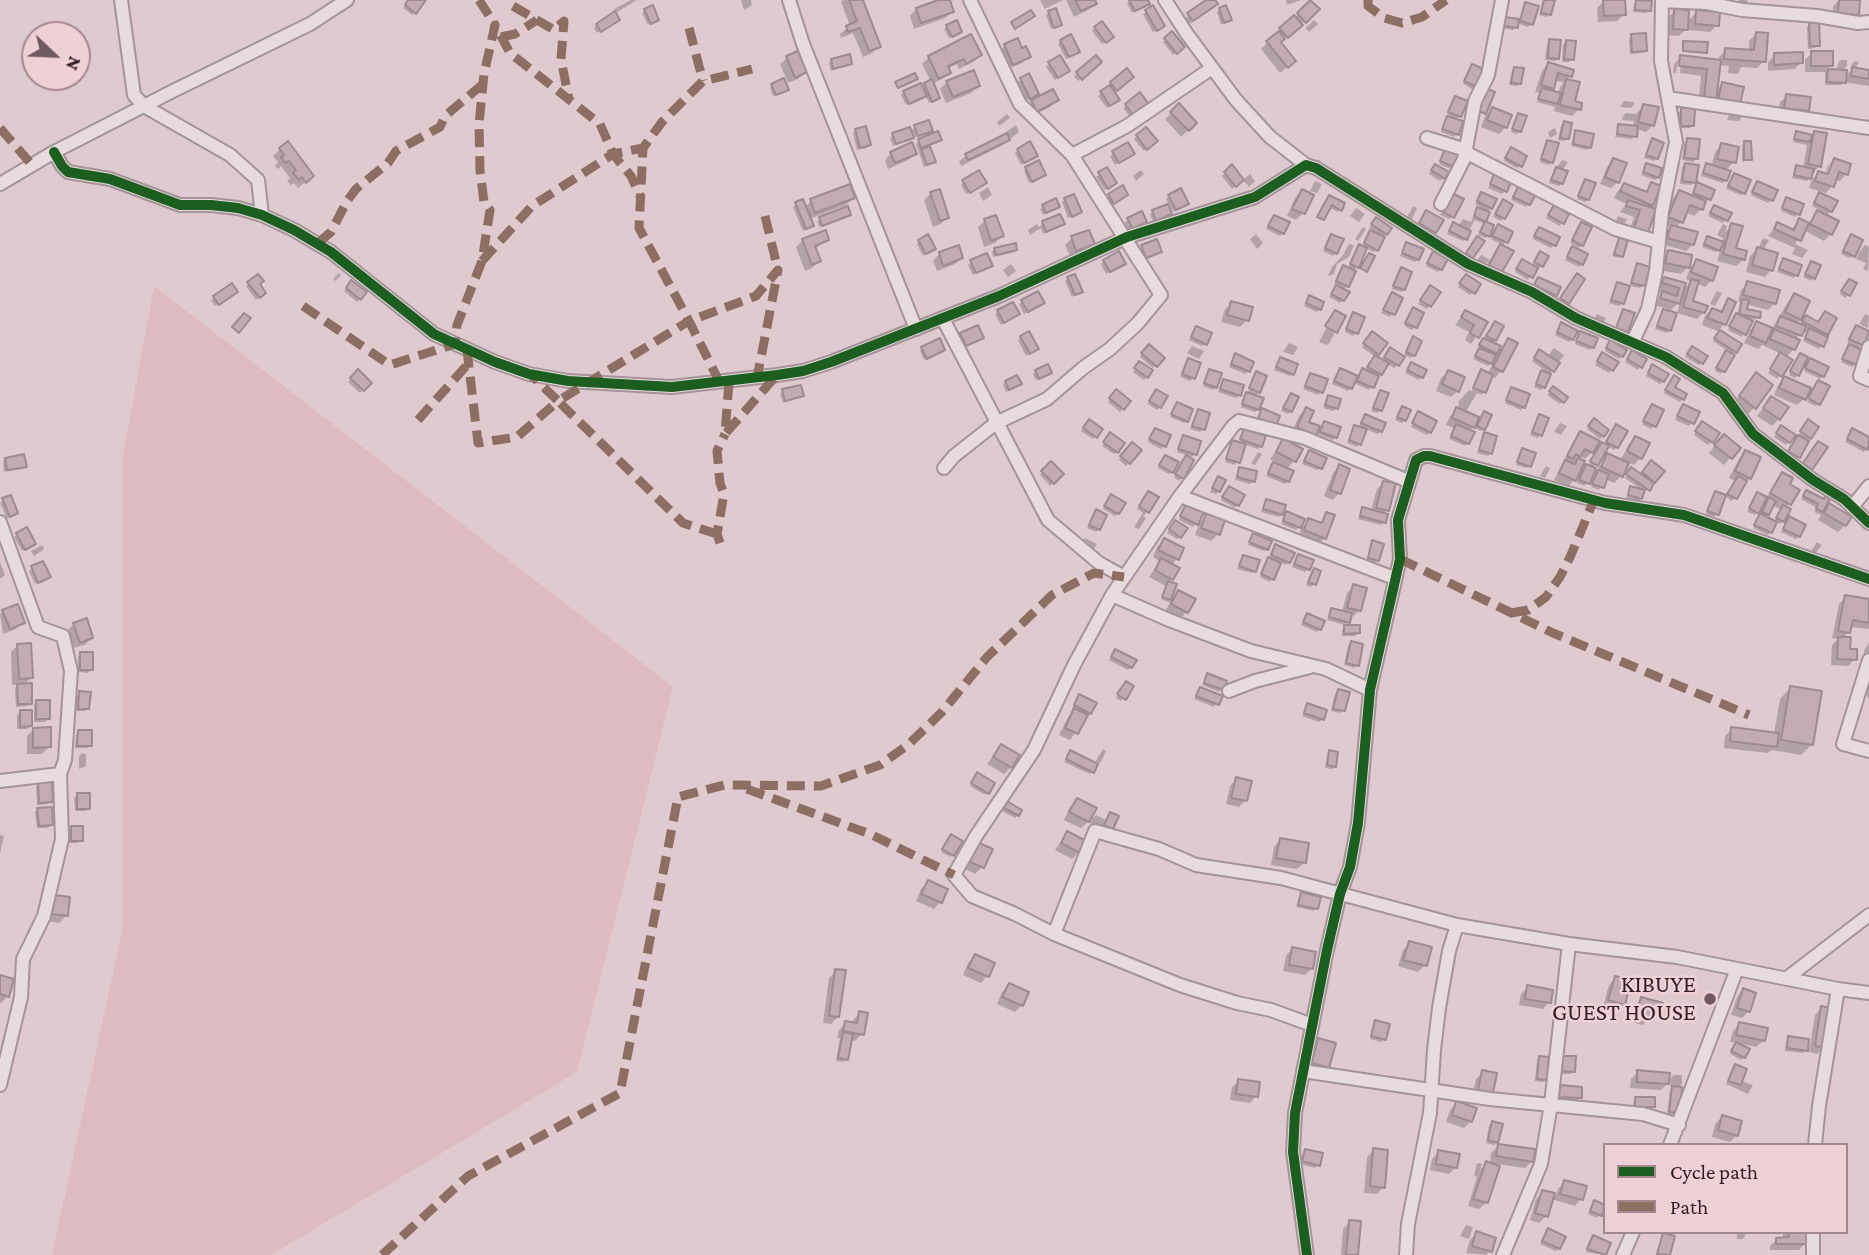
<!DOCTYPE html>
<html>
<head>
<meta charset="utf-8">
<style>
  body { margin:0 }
  #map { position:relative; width:1869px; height:1255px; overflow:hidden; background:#dfcacf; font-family:"Crimson Pro",serif }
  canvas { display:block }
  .legend { position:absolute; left:1603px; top:1143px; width:245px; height:91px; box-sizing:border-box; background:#f0d0d7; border:2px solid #a48890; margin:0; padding:9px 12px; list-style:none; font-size:21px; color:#311d26 }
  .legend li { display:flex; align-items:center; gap:14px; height:35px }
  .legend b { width:35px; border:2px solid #a48890 }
  .north { position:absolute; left:21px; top:21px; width:70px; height:70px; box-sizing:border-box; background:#f0d0d7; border:2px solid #a48890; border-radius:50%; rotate:113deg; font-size:19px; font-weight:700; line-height:28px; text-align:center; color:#311d26 }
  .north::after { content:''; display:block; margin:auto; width:24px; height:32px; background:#6e5a61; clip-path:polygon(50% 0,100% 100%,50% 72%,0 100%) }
</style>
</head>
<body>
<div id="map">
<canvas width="1869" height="1255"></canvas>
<ul class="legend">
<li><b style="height:9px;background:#1b5e20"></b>Cycle path</li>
<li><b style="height:9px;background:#8d6e63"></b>Path</li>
</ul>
<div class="north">N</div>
</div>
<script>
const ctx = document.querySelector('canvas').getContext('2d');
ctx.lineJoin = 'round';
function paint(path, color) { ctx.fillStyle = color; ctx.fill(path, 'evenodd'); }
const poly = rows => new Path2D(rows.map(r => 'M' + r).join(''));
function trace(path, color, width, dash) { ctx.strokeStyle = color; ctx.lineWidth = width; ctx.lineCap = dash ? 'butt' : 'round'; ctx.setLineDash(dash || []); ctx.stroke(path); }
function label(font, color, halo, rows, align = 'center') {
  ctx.font = font + ' "Crimson Pro",serif'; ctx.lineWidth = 5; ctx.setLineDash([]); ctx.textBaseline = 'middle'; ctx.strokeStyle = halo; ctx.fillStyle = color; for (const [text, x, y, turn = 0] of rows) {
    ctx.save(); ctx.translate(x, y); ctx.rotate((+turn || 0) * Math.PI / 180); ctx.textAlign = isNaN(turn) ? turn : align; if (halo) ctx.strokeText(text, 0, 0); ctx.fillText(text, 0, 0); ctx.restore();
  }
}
const farmland = poly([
  [154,286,673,687,577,1072,271,1255,52,1255,123,927,123,456]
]);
const shadow = poly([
  [409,0,424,0,412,15,403,8],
  [631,0,637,0,614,14,615,22,597,33,594,28,597,25,614,14,613,11,616,8],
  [741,0,751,0,752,5,744,10],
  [843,0,861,0,879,46,872,53,863,57,853,33,841,38,840,34,850,26,841,2],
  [943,0,948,0,952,11,945,18,914,29,910,16,916,9],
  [1040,0,1063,0,1045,9],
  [1066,0,1093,0,1095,3,1088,10,1074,17],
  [1130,0,1146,0,1145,6,1132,13,1127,3],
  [1209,0,1213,0,1216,3,1186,27,1182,21],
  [1286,0,1301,0,1287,5],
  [1543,0,1553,0,1547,17,1539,15],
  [1739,0,1747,0,1748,2,1745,5,1738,6],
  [1839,0,1857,14,1851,21,1832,19,1833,6],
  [1604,1,1624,14,1617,21,1598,22,1597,8],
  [1637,1,1649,10,1646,13,1633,12,1634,4],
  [1311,2,1318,9,1279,43,1294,61,1280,73,1261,49],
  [1526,4,1531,24,1528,27,1517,23,1513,30,1502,28,1506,19,1519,20],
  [1220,9,1229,20,1221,25,1217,12],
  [645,10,657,20,648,25,642,13],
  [1675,11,1687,22,1697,12,1717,25,1710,32,1689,30,1689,26,1679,36,1667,35,1668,17],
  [1049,12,1060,24,1051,29,1046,15],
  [1146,12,1160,29,1153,32,1143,14],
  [1314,20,1318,24,1309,32,1306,28],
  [1810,24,1818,45,1815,48,1808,49,1807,27],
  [947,26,960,32,949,38,944,29],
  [1095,28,1108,40,1102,44,1092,31],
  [1172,34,1182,47,1173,55,1163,42],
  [1756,34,1764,61,1757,68,1741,67,1738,74,1728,73,1729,66,1718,65,1715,91,1722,84,1739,103,1698,107,1701,76,1680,73,1681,62,1678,62,1676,73,1673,73,1674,64,1681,57,1718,61,1719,57,1726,50,1749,51,1749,41],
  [1632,36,1645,50,1642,53,1630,54,1629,39],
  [1061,41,1075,54,1066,59,1058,44],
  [1550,41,1558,58,1555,61,1545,60,1547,44],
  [1566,42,1572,59,1569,62,1562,62,1563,45],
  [1005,46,1021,50,1029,57,1022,63,1006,70,998,52],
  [1812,53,1831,65,1826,70,1837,71,1838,63,1841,60,1847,60,1847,66,1841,71,1844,77,1853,69,1851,68,1852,64,1855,61,1859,62,1855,69,1869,72,1869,86,1844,82,1841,85,1825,85,1825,72,1805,72,1805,60],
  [980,55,973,62,959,69,957,64,947,69,949,73,932,85,935,100,929,103,925,95,906,105,901,95,904,92,921,88,931,82,922,64,929,57],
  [1775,55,1801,62,1795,69,1768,71,1768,62],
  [1096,57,1100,62,1078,81,1074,76],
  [787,58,805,72,798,79,788,83,780,64],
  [832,60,850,64,831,71,829,63],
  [1049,64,1065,73,1055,80,1046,67],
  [1548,64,1571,76,1566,80,1573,102,1579,109,1572,116,1554,111,1555,107,1537,102,1539,93,1535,92,1542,71],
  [1554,80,1564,83,1560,87,1558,95,1548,92],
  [1472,66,1475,86,1472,89,1463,84],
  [1514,68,1520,83,1517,86,1509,85,1512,71],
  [1132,77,1113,93,1115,102,1107,108,1098,96,1111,84],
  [1021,79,1037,94,1034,97,1027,100,1018,82],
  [947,82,978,86,971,93,946,103,940,89],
  [772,85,787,89,773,96,770,88],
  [1140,95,1146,102,1129,116,1123,108],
  [1787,96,1808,110,1801,117,1778,114,1780,102],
  [1455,98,1460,116,1455,120,1457,134,1454,137,1441,132,1445,120,1450,116,1447,115],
  [1057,100,1050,107,1029,117,1025,108,1032,102],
  [1624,101,1634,102,1634,105,1631,108,1620,107],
  [1644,105,1653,125,1646,132,1636,129,1632,139,1615,137,1619,126,1633,128,1634,121,1622,120,1623,116,1626,113,1636,114],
  [1179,106,1195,123,1181,137,1165,119],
  [1492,109,1506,127,1499,134,1481,127,1485,116],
  [1682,109,1693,125,1690,128,1679,128,1679,112],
  [1730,113,1742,115,1741,118,1739,121,1727,120],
  [1007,114,1010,118,999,126,997,122],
  [1519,115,1520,131,1517,134,1511,132],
  [1564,123,1567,139,1564,141,1558,140,1561,126],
  [1016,125,1019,132,1001,146,961,166,959,162,966,155,1008,135,1006,132],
  [915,127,931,130,916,138,914,135,909,140,893,146,890,138,893,135,910,132],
  [1555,128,1557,134,1550,138,1548,132],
  [856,130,869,145,867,148,857,150,853,133],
  [1576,132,1590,147,1587,150,1571,146],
  [1815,132,1819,166,1807,181,1792,178,1797,166,1803,168,1807,145,1793,142,1794,136,1797,133,1811,136],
  [1137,136,1153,144,1144,151,1134,139],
  [939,140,928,146,934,162,924,167,916,144,919,141],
  [1652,140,1657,158,1654,161,1644,158],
  [1687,140,1696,159,1693,162,1682,160,1684,143],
  [1547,142,1552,162,1549,165,1540,162],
  [1745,142,1750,159,1742,162,1742,145],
  [1128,144,1130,157,1115,165,1110,156],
  [1721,145,1734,162,1725,171,1726,180,1723,183,1701,176,1707,165,1711,167,1715,152],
  [280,149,312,176,298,188,294,183,291,185,287,181,290,178,281,166,278,169,275,166,278,162,273,156],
  [1511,149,1520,166,1517,168,1504,161],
  [1018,150,1036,156,1021,165,1015,153],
  [1445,151,1456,167,1453,170,1439,164],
  [891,153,915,153,908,160,888,169,885,160],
  [1562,160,1568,162,1562,171,1562,183,1559,186,1549,183,1553,172],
  [1613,160,1618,182,1611,188,1600,184,1607,167],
  [1834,160,1846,174,1840,181,1835,180,1832,186,1826,193,1809,188,1812,179,1819,173,1825,175,1827,167],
  [1829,166,1833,166,1824,182],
  [1685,164,1694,182,1691,185,1680,184,1682,167],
  [1647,165,1658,177,1655,180,1641,175],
  [1232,167,1242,180,1232,189,1222,176],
  [1026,168,1043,175,1029,183,1024,171],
  [1106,169,1112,186,1105,190,1096,177],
  [1432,169,1443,178,1440,181,1429,174],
  [1141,170,1144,174,1136,181,1133,176],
  [1250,174,1255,181,1249,187,1243,180],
  [1734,175,1744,193,1741,195,1726,189],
  [1495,176,1505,191,1502,194,1488,188],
  [1315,181,1322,184,1317,193,1310,191],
  [1586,181,1588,199,1585,202,1577,199],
  [963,182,982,185,966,194,961,185],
  [1652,184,1651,205,1648,208,1646,232,1628,235,1634,217,1620,212,1626,204,1614,198,1617,192,1624,185,1644,193],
  [1698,184,1709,199,1704,201,1701,209,1694,216,1685,212,1681,222,1676,228,1693,244,1686,251,1662,244,1664,233,1671,227,1662,224,1672,199,1679,192,1691,197],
  [1755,186,1771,200,1768,203,1751,195],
  [988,187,992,195,983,201,979,193],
  [1519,187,1529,204,1526,207,1511,200],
  [1122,188,1126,195,1110,206,1106,199],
  [1302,191,1303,213,1296,220,1287,216,1295,198],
  [931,193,947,217,941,224,933,227,924,200],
  [1481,194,1491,208,1486,212,1483,223,1492,226,1488,236,1485,238,1478,235,1484,224,1475,220,1463,241,1447,234,1453,224,1458,227,1463,219,1471,222,1475,212,1480,207,1475,204],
  [1169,196,1186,204,1173,212,1166,199],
  [1329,197,1340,210,1338,212,1328,207,1318,215],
  [1817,197,1831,211,1828,214,1812,206],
  [853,198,846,205,809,219,812,226,803,231,793,207,796,204,805,207,811,201],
  [1449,198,1452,217,1449,219,1440,215],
  [1787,199,1798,214,1795,217,1781,211],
  [1065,200,1079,212,1077,215,1068,218,1062,202],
  [1501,204,1511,205,1501,221,1493,217],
  [1413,206,1417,208,1410,223,1405,221],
  [1043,207,1055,209,1043,215,1040,209],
  [1554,207,1562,223,1559,226,1546,218],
  [1714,207,1729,214,1723,223,1708,216],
  [1356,208,1365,214,1359,222,1350,216],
  [1153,211,1170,214,1153,222,1150,214],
  [1427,212,1435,232,1428,239,1413,231],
  [1817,212,1831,234,1824,241,1804,230,1795,244,1808,250,1802,258,1792,254,1795,248,1768,236,1777,224,1791,230,1799,220,1808,224],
  [849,214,819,227,817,221,820,219],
  [1618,216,1627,219,1622,228,1614,226],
  [1274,217,1283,233,1280,236,1266,229],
  [1128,220,1145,222,1129,231,1125,222],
  [985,221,1002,236,995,243,984,247,978,227],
  [1373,222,1389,228,1374,252,1365,248,1347,286,1343,290,1343,300,1340,303,1329,297,1338,285,1334,284,1341,270,1348,269,1356,249,1359,246,1362,248,1373,230,1369,228],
  [1043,223,1063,224,1043,234,1041,228,1030,235,1028,230,1037,224,1039,227],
  [1581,224,1582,245,1579,248,1570,243],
  [1723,224,1727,226,1725,232,1732,225,1734,250,1745,253,1743,260,1736,266,1717,261,1721,248,1716,252,1702,247,1707,238,1722,243,1723,238,1717,235],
  [1363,227,1366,229,1358,241,1355,239],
  [1495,229,1511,233,1502,247,1501,271,1494,277,1484,272,1489,261,1483,267,1475,263,1481,255,1490,260,1502,245,1491,239],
  [1539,229,1554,245,1551,248,1533,239],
  [1256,234,1263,243,1257,249,1250,239],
  [1331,236,1336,253,1333,256,1323,251],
  [1851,236,1853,256,1850,258,1841,254],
  [1072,238,1093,244,1086,251,1070,256,1065,245],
  [1763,238,1769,240,1763,251,1771,270,1765,277,1746,272,1750,256,1758,249],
  [803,240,827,240,815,249,819,261,812,268,805,271,796,247],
  [1620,240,1621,256,1619,258,1612,256],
  [919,241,931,251,923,256,917,244],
  [1156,241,1160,252,1143,260,1139,250],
  [1349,244,1354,245,1349,257,1337,264,1334,274,1328,276,1332,267,1343,255],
  [1407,244,1418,259,1415,262,1400,256],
  [1865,245,1869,247,1868,271,1863,269,1866,263,1856,259,1859,252],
  [958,247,961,258,955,264,937,271,933,261,939,254],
  [1572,248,1582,264,1579,267,1565,260],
  [995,249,1015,250,1012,253,993,257,992,252],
  [1668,252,1688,267,1681,274,1659,270,1662,259],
  [1431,256,1441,269,1438,272,1426,266],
  [1537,256,1542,266,1539,268,1536,267,1528,280,1515,272,1519,264,1532,266],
  [1783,260,1796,275,1794,278,1777,272],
  [1104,261,1121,266,1106,274,1101,264],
  [1697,261,1712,280,1705,287,1697,284,1691,302,1704,312,1697,319,1677,313,1681,300,1671,310,1654,305,1664,292,1656,290,1658,286,1665,279,1683,284,1682,291,1691,281,1686,279,1690,268],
  [971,262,991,265,973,275,968,265],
  [1011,264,1016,271,1008,277,1003,270],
  [1637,265,1643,286,1640,288,1630,286],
  [1809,266,1813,278,1811,281,1803,277],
  [1401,269,1404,290,1401,292,1392,289],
  [339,273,341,275,335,281,333,279],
  [1577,275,1568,303,1561,309,1555,305],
  [257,276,257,285,264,293,256,300,246,286],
  [1068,279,1080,292,1072,297,1065,281],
  [1463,279,1473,293,1470,295,1458,287],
  [1538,279,1555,295,1552,298,1532,288],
  [351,283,365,293,357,302,344,291],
  [1748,283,1775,303,1768,310,1746,304,1745,311,1758,317,1755,320,1752,319,1742,337,1728,330,1734,318,1738,315,1740,302,1738,301,1741,290],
  [1618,284,1622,303,1619,306,1609,303],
  [1846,284,1848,295,1845,298,1840,294],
  [231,286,233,294,215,306,211,300],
  [1427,290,1438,293,1427,309,1418,304],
  [1717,291,1722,293,1715,306,1710,304],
  [1392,294,1401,298,1390,317,1381,313],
  [1795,295,1808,302,1797,326,1806,317,1816,323,1825,313,1835,318,1824,337,1826,338,1819,349,1803,341,1807,334,1802,331,1795,340,1794,349,1785,358,1778,379,1768,373,1781,354,1762,345,1758,349,1744,343,1750,330,1757,323,1772,329,1788,302],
  [1310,297,1320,309,1317,312,1304,306],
  [1728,300,1733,303,1724,324,1718,331,1740,345,1721,374,1715,371,1728,351,1713,341,1720,332,1702,325,1705,316,1712,310,1719,313],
  [1022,302,1040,305,1024,314,1019,304],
  [1232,303,1247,320,1240,327,1221,322,1225,309],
  [1623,311,1627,331,1624,334,1614,331],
  [1663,311,1670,330,1667,333,1655,329],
  [998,312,1015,317,1001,325,995,314],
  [1335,312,1335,332,1330,342,1327,345,1319,342],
  [1411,312,1422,313,1412,330,1404,326],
  [1465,312,1486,323,1471,344,1465,340,1469,332,1455,325],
  [1354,314,1356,333,1353,336,1345,332],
  [1597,314,1606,318,1603,324,1592,324],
  [1865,314,1869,316,1868,328,1859,324],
  [1495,323,1494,340,1491,343,1501,349,1509,340,1516,344,1501,371,1495,378,1491,376,1484,392,1481,395,1477,393,1465,413,1480,419,1484,429,1481,431,1476,429,1478,422,1469,431,1468,443,1465,446,1449,439,1454,428,1446,425,1450,416,1458,408,1459,401,1469,390,1472,391,1478,374,1481,371,1487,374,1495,360,1488,366,1473,359,1480,349,1478,348,1481,343],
  [1559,327,1572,339,1569,342,1555,335],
  [1856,327,1869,333,1858,350,1855,364,1852,367,1841,362,1852,344,1847,342],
  [1196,328,1205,344,1202,346,1189,340],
  [1581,333,1593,347,1590,350,1575,344],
  [961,335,982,338,963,348,958,338],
  [1369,336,1378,354,1375,357,1362,347],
  [1021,337,1034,352,1026,356,1018,340],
  [1413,338,1414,355,1411,358,1404,355],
  [1289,343,1298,347,1293,355,1283,352],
  [1608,345,1622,356,1619,359,1605,351],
  [1149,346,1163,358,1153,368,1140,357],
  [1192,346,1204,351,1199,359,1187,353],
  [922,348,943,350,924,360,920,351],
  [1554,348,1564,355,1550,374,1532,361,1537,354,1547,357],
  [1689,351,1702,363,1699,365,1685,357],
  [1388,352,1397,365,1394,368,1387,363,1369,390,1354,383,1348,391,1332,384,1340,370,1358,378,1363,370,1365,371,1372,360,1382,361],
  [1629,355,1645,360,1638,370,1625,362],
  [1800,355,1798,375,1795,378,1789,375],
  [1235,356,1248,371,1245,374,1229,367],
  [1600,357,1611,370,1609,373,1595,365],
  [1281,359,1293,374,1290,376,1274,370],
  [1189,360,1193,378,1190,381,1180,377],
  [1810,360,1823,376,1820,379,1804,371],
  [1411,364,1421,377,1419,380,1405,373],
  [1137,366,1147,377,1144,380,1133,372],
  [1650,369,1663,381,1660,384,1646,376],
  [1036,371,1047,375,1036,380,1033,374],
  [1209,371,1216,387,1213,390,1203,386],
  [358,372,369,383,360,393,348,382],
  [1448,372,1458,391,1451,397,1436,391,1441,378],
  [1542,372,1544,387,1541,390,1534,387],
  [1257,373,1259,392,1254,397,1258,409,1255,412,1241,407],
  [1311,375,1321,392,1318,395,1303,389],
  [1784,379,1804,399,1797,405,1774,395,1778,385],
  [1671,380,1673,387,1685,395,1680,402,1664,393],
  [1224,381,1239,395,1236,398,1218,392],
  [1750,381,1754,408,1748,414,1733,404],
  [1006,382,1019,384,1006,392,1003,385],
  [1816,385,1819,404,1816,406,1807,402],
  [1553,388,1563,401,1560,404,1547,395],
  [1512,389,1524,407,1521,410,1505,403],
  [783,391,802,395,783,403,780,394],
  [1380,392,1381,410,1378,413,1371,411],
  [1114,394,1129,401,1120,412,1108,402],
  [1153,394,1160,407,1157,410,1148,404],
  [1291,395,1291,411,1288,414,1281,411],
  [1328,397,1336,408,1333,411,1323,408],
  [1771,398,1779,419,1772,426,1757,416],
  [1177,405,1187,421,1184,423,1170,417],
  [1652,406,1654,426,1651,429,1642,424],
  [1402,408,1405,420,1402,423,1395,420],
  [1306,409,1307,423,1321,428,1325,423,1336,437,1333,440,1315,433,1308,442,1291,434,1299,416],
  [1681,409,1698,413,1689,426,1675,420],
  [1198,411,1203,429,1200,432,1190,429],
  [1365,416,1381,431,1378,434,1365,429,1357,447,1347,443,1352,430,1355,427,1358,428],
  [1416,416,1430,432,1427,435,1411,427],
  [1539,416,1540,435,1537,438,1530,435],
  [1594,420,1607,430,1600,439,1587,429],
  [1560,423,1567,426,1561,435,1554,432],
  [1086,424,1095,436,1093,439,1081,431],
  [1805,424,1810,438,1796,460,1787,455],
  [1700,426,1717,433,1708,445,1694,435],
  [1613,429,1617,447,1614,450,1607,446,1593,468,1597,470,1608,455,1620,461,1629,444,1635,438,1648,444,1640,458,1634,465,1627,462,1621,476,1614,483,1605,479,1599,490,1591,487,1595,474,1592,473,1585,486,1577,483,1581,473,1568,486,1554,480,1574,440,1581,433,1592,452,1585,459,1579,456,1576,459,1583,462,1578,474,1588,466,1602,444,1606,447,1605,443],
  [1778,430,1789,442,1786,445,1774,437],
  [1245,431,1261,446,1258,449,1244,444,1235,465,1225,462,1230,445,1233,442,1238,444],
  [1852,431,1869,439,1869,445,1864,452,1845,442],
  [1152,433,1164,446,1161,449,1148,442],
  [1485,434,1491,453,1488,456,1477,453],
  [1108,437,1117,452,1114,454,1102,446],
  [1183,437,1195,454,1192,457,1177,452],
  [1283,441,1300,450,1294,461,1286,470,1288,481,1285,484,1266,476,1273,464,1282,468,1283,466,1270,459],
  [1717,443,1738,448,1724,465,1709,453],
  [1132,445,1139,450,1126,466,1119,460],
  [1523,450,1529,466,1527,468,1516,465],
  [1258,452,1262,454,1255,465,1251,464],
  [1309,452,1321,467,1318,470,1302,464],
  [1745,452,1750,478,1732,501,1724,496,1726,497,1736,481,1729,478,1739,459],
  [5,459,25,466,22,469,4,472,3,462],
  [1162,460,1172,472,1169,474,1158,468],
  [1183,460,1182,478,1179,481,1174,477],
  [1651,463,1662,472,1645,492,1625,478,1629,472,1640,476],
  [1051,464,1061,474,1050,486,1040,475],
  [1340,466,1339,493,1333,500,1324,496,1333,473],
  [1546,466,1550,468,1545,478,1540,476],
  [1240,469,1253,481,1250,484,1235,480],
  [1782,474,1788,485,1798,490,1786,508,1789,510,1783,521,1780,524,1775,522,1768,535,1753,528,1767,502,1764,500,1755,515,1747,512,1755,497,1766,498],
  [1772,505,1781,510,1774,522,1764,518],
  [1218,478,1219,491,1216,494,1210,492],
  [1384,483,1387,510,1383,514,1384,522,1381,525,1358,519,1363,509,1371,511,1377,489],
  [1229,488,1243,496,1235,508,1221,500],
  [1630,488,1641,498,1638,501,1626,498],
  [1715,493,1717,514,1714,517,1706,514],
  [1804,495,1823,501,1828,500,1821,512,1829,506,1845,525,1838,532,1818,520,1821,515,1814,512,1817,508,1801,499],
  [1145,496,1148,511,1143,516,1146,518,1139,529,1134,527,1143,513,1137,509],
  [1108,499,1118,513,1115,516,1103,509],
  [3,500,16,513,7,519,0,503],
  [1267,501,1282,514,1279,517,1261,512],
  [1184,509,1196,524,1193,527,1179,520],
  [1096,511,1099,529,1096,532,1087,528],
  [1287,513,1299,527,1296,530,1281,524],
  [1327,514,1325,538,1318,544,1298,537,1302,527,1309,520,1319,524],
  [1207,515,1218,534,1211,541,1195,535,1200,522],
  [1787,521,1799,536,1796,539,1781,532],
  [1172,525,1180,537,1177,539,1167,533],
  [17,534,31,547,22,551,14,537],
  [1253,535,1267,549,1264,551,1248,545],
  [1085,538,1097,544,1092,552,1080,545],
  [1164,540,1177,559,1171,565,1172,579,1168,583,1175,585,1169,602,1179,592,1186,612,1180,619,1165,611,1170,603,1161,599,1166,586,1149,577,1160,561,1153,557,1157,547],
  [1373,542,1378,560,1375,563,1366,561],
  [1817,542,1822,545,1814,555,1810,553],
  [42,545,44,549,34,556,31,551],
  [1275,546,1289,562,1286,565,1280,562,1270,582,1260,577],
  [1298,556,1308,569,1305,572,1292,567],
  [1243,557,1255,571,1252,573,1237,569],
  [0,562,5,575,0,579],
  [42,563,46,579,35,584,29,571],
  [1314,570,1314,584,1311,587,1306,585],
  [1354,586,1359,611,1352,617,1349,617,1345,625,1327,620,1332,610,1342,612,1347,593],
  [1846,597,1869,601,1869,629,1850,627,1849,632,1843,638,1855,659,1848,666,1831,665,1832,645,1838,639,1832,638,1839,604],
  [3,611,23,622,16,629,3,634,0,614],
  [1307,615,1320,629,1317,632,1301,625],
  [74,624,91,638,85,645,73,648,67,631],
  [1345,627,1358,633,1355,636,1342,636,1342,630],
  [1869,642,1869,700,1862,682,1864,651],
  [1351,643,1357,665,1354,668,1344,665,1348,646],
  [18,645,31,678,23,685,30,703,27,706,16,707,15,688,19,685,12,685,11,652],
  [81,654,91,670,88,673,78,672,78,657],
  [1113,654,1131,667,1128,670,1109,660],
  [1208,675,1222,689,1219,692,1202,685],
  [1123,686,1124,698,1121,701,1116,698],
  [1790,688,1812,744,1801,755,1772,750,1768,753,1724,748,1725,736,1732,729,1774,734,1780,699],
  [1200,689,1220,697,1214,707,1194,699],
  [1338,691,1343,710,1340,713,1331,711,1335,694],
  [80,693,88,708,85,711,76,711,77,696],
  [1077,699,1090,713,1070,740,1059,735,1068,717,1075,710,1072,708],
  [37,702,48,719,45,722,34,722,34,705],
  [1308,705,1322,719,1319,722,1302,716],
  [20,712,30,726,27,729,17,729,17,715],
  [34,729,49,747,42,754,27,754,27,736],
  [79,732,90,746,87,748,75,748,76,735],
  [1001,746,1011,767,1004,774,987,764],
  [1103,749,1106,751,1101,762,1096,764,1090,774,1064,762,1070,753,1094,764],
  [1330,752,1335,766,1332,769,1325,768,1327,755],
  [82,753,86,754,86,766,79,769,79,756],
  [975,777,988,792,985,795,970,786],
  [1237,779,1246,800,1239,807,1226,804,1230,786],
  [39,784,51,801,48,804,37,805,36,787],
  [77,795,89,808,86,811,75,811,74,798],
  [1077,800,1088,822,1096,815,1106,820,1110,814,1111,828,1108,831,1088,822,1081,828,1064,820,1070,807],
  [1008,803,1018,815,1015,818,1002,811],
  [38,809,51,825,48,828,37,828,35,812],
  [72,828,81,840,78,843,69,843,69,830],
  [1067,833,1079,852,1072,859,1055,850],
  [0,835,4,836,0,853],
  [949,839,953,855,950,857,941,852],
  [1280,840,1304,863,1297,869,1271,865,1274,847],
  [990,850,982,867,975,874,963,868,971,851],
  [928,882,940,902,934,909,916,901,921,889],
  [1301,893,1316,909,1314,911,1296,907],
  [55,897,66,916,59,923,46,921],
  [1410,943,1425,965,1418,972,1398,966,1403,950],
  [1292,949,1312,968,1305,975,1283,971,1286,956],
  [975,956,987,976,981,983,963,975,968,963],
  [836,971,838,1017,831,1024,823,1023,829,978],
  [0,977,8,996,1,1003,0,1003],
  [1615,978,1623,1004,1616,1011,1603,1007,1609,985],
  [1009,985,1022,1005,1015,1012,997,1004,1002,992],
  [1528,987,1549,1002,1543,1009,1519,1005,1521,994],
  [1743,990,1749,1011,1742,1018,1731,1015,1737,997],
  [1642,999,1659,1011,1642,1025,1631,1022,1635,1006],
  [1822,1008,1824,1047,1817,1054,1809,1052,1815,1015],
  [860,1013,862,1034,855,1041,850,1040,846,1060,843,1062,836,1061,840,1038,837,1038,839,1030,846,1023,852,1024,853,1020],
  [1376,1022,1384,1039,1381,1042,1370,1039],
  [1740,1024,1763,1041,1756,1047,1738,1043,1744,1057,1741,1060,1730,1054,1737,1043,1730,1042,1733,1031],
  [1789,1038,1806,1050,1803,1053,1785,1051,1786,1041],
  [1319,1040,1328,1067,1321,1073,1306,1070,1312,1047],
  [1563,1057,1573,1072,1570,1074,1559,1074,1560,1060],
  [1540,1058,1545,1079,1543,1082,1535,1081,1537,1060],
  [1735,1066,1741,1081,1753,1085,1748,1094,1726,1084],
  [1483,1072,1492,1092,1485,1099,1472,1096,1476,1079],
  [1638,1072,1668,1081,1674,1075,1682,1075,1682,1084,1677,1088,1678,1112,1675,1115,1667,1114,1670,1091,1674,1086,1670,1086,1671,1080,1661,1090,1630,1088,1631,1079],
  [1239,1081,1256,1096,1250,1103,1230,1100,1232,1087],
  [1560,1087,1580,1097,1577,1100,1557,1099,1557,1090],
  [1636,1099,1654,1106,1651,1109,1633,1110,1633,1102],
  [1457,1103,1471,1121,1464,1128,1446,1122,1450,1110],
  [1722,1117,1737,1135,1730,1142,1712,1137,1715,1124],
  [1492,1123,1497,1142,1494,1145,1486,1143,1489,1126],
  [1498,1146,1532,1161,1525,1168,1491,1163,1498,1167,1486,1203,1479,1209,1468,1206,1477,1177,1474,1175,1477,1163,1482,1164,1480,1170,1486,1163,1490,1164,1491,1153],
  [1374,1150,1383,1187,1377,1194,1364,1193,1367,1157],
  [1306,1151,1318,1165,1315,1168,1300,1164],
  [1439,1152,1456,1167,1449,1174,1430,1170,1432,1159],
  [1565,1182,1581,1199,1575,1206,1551,1199,1546,1216,1539,1223,1530,1220,1536,1199,1543,1192,1556,1195,1558,1189],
  [1594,1202,1605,1207,1605,1213,1602,1212,1597,1218,1588,1214],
  [1350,1222,1356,1255,1341,1255,1343,1229],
  [1466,1225,1473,1227,1469,1239,1460,1236],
  [1548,1231,1559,1248,1556,1251,1540,1244],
  [1737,1232,1745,1232,1745,1236,1742,1239,1737,1239],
  [1783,1232,1805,1232,1806,1243,1799,1250,1770,1250,1770,1246,1776,1240,1783,1239],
  [1476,1233,1490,1251,1486,1255,1466,1253,1470,1240],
  [1593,1237,1609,1244,1604,1255,1586,1252]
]);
const building = poly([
  [408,0,426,0,416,14,405,5,408,0],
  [849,0,863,0,881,47,869,51,860,28,848,32,846,26,857,21,849,0],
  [938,0,950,0,954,12,921,23,916,8,938,0],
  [1075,0,1095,0,1097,4,1081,11,1075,0],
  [1129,0,1148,0,1150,4,1135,11,1129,0],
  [1206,0,1215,0,1218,4,1193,21,1187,13,1206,0],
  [1310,0,1320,9,1306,23,1297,13,1310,0],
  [1544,0,1555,0,1551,15,1541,13,1544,0],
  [1603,0,1625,0,1626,15,1604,16,1603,0],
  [1636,0,1652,1,1651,11,1635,10,1636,0],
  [1839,0,1860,0,1859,15,1838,13,1839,0],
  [1525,2,1539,6,1533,25,1520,21,1525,2],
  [653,5,659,20,651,24,644,9,653,5],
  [1153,5,1165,26,1157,31,1145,10,1153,5],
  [1226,5,1232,20,1224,23,1219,8,1226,5],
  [1056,8,1062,25,1054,28,1048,11,1056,8],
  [1674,9,1689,10,1688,30,1673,29,1674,9],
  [1031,10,1035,16,1015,29,1011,22,1031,10],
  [1696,10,1720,12,1719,26,1695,24,1696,10],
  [615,11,620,20,601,32,596,24,615,11],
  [1294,15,1303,25,1288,38,1279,28,1294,15],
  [1505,17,1519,19,1518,28,1504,26,1505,17],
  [957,20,962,32,952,37,946,25,957,20],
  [1102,21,1114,37,1106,43,1094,27,1102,21],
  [1819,22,1820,46,1810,46,1809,23,1819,22],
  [1172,31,1185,47,1177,54,1164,38,1172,31],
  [1279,31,1285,39,1281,42,1296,61,1288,68,1266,41,1279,31],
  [1756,32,1768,33,1766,62,1724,59,1725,48,1754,50,1756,32],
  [1646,33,1647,51,1632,52,1631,34,1646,33],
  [971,34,982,55,966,64,964,59,948,66,951,73,939,79,928,56,971,34],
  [1071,34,1080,52,1069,57,1060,40,1071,34],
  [1018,38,1022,48,1026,46,1031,57,1013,65,1004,44,1018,38],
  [1549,39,1561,40,1559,59,1548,58,1549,39],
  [1566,40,1576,41,1574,60,1564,59,1566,40],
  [1683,41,1708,42,1707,53,1683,51,1683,41],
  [798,51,807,72,795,78,786,56,798,51],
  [1811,51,1833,51,1833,66,1811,66,1811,51],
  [1803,52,1803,63,1774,65,1774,53,1803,52],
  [850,54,852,64,833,69,831,59,850,54],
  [1060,55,1070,71,1058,78,1048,62,1060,55],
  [1096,55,1102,62,1082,80,1076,72,1096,55],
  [1680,55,1721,60,1716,102,1704,100,1707,69,1679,66,1680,55],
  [1548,62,1574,70,1572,77,1558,73,1554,89,1541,85,1548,62],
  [1472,64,1484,69,1477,87,1464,81,1472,64],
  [1514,67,1524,68,1521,84,1511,83,1514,67],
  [1852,67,1869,70,1869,79,1851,76,1852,67],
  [1127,68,1134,77,1117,91,1110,82,1127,68],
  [1828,69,1847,70,1846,83,1827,82,1828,69],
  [974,70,980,86,953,97,946,81,974,70],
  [915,73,918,79,898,88,895,82,915,73],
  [1029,73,1039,94,1030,99,1020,78,1029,73],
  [784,78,789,90,776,95,771,84,784,78],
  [932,79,940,98,932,102,924,83,932,79],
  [1566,79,1580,82,1575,101,1582,103,1581,110,1560,105,1566,79],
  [1722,82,1744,87,1740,104,1718,100,1722,82],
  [921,83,927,96,909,104,903,91,921,83],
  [1110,85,1120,100,1110,106,1100,91,1110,85],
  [1485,88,1495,92,1486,114,1476,110,1485,88],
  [1542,88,1561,93,1558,104,1538,99,1542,88],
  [1053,89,1059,100,1037,112,1031,100,1053,89],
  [1140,92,1148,103,1133,115,1125,104,1140,92],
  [1786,94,1811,97,1809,111,1784,108,1786,94],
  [1455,96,1468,101,1461,117,1448,112,1455,96],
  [1179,103,1197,123,1189,131,1170,112,1179,103],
  [1643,104,1659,107,1654,126,1638,122,1643,104],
  [1492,107,1512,115,1507,128,1487,120,1492,107],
  [1681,108,1695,108,1694,126,1681,126,1681,108],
  [1518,113,1527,116,1521,132,1512,129,1518,113],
  [1447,116,1463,121,1459,135,1442,129,1447,116],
  [929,120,933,131,918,136,914,125,929,120],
  [1564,121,1572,123,1569,139,1560,138,1564,121],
  [1618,124,1638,126,1637,137,1617,134,1618,124],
  [866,126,871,145,860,148,855,129,866,126],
  [910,127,914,138,896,144,892,133,910,127],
  [1146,127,1158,141,1147,150,1136,135,1146,127],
  [1575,130,1594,134,1591,148,1573,144,1575,130],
  [938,131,942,140,921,148,918,139,938,131],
  [1796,131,1812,135,1810,142,1794,139,1796,131],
  [1814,131,1827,133,1821,167,1808,164,1814,131],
  [1007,133,1010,140,968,160,965,154,1007,133],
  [1652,138,1664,143,1658,159,1646,155,1652,138],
  [1687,138,1700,139,1698,159,1684,158,1687,138],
  [1547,140,1559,143,1553,163,1541,159,1547,140],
  [288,141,314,176,306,183,302,177,299,180,293,173,296,170,289,161,285,163,281,157,284,155,279,148,288,141],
  [1030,141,1038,156,1024,163,1017,149,1030,141],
  [1744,141,1751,141,1752,160,1744,160,1744,141],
  [912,142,917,154,895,163,890,152,912,142],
  [1128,142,1135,154,1119,163,1112,151,1128,142],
  [1721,143,1739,147,1736,163,1717,159,1721,143],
  [930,146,936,162,927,165,921,149,930,146],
  [1511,147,1527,156,1522,167,1505,158,1511,147],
  [1445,149,1462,156,1457,168,1440,161,1445,149],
  [1613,158,1627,163,1619,183,1605,177,1613,158],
  [1834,158,1851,164,1848,175,1839,172,1834,187,1815,181,1818,171,1828,174,1834,158],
  [1039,160,1046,175,1032,182,1025,167,1039,160],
  [1646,163,1662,168,1659,178,1643,172,1646,163],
  [1685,163,1699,165,1696,183,1682,181,1685,163],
  [1706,163,1731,171,1727,181,1703,173,1706,163],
  [1232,164,1244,180,1236,187,1224,172,1232,164],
  [1435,164,1449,172,1445,179,1431,170,1435,164],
  [1796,165,1814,169,1811,179,1794,175,1796,165],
  [1107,167,1117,183,1108,189,1098,172,1107,167],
  [1556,167,1568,171,1563,184,1551,180,1556,167],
  [979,170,987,183,970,193,962,180,979,170],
  [1734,173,1751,180,1745,194,1728,186,1734,173],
  [1494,174,1511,182,1507,192,1490,184,1494,174],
  [1585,179,1596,183,1589,200,1578,196,1585,179],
  [1757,181,1778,190,1773,201,1752,192,1757,181],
  [1651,182,1661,186,1653,206,1620,191,1624,183,1647,192,1651,182],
  [1697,182,1715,190,1711,200,1693,193,1697,182],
  [850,184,855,198,815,213,810,199,850,184],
  [1123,185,1128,195,1114,204,1108,194,1123,185],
  [1519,185,1536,194,1530,205,1513,197,1519,185],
  [1181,188,1189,204,1176,210,1168,195,1181,188],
  [940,189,949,218,940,221,930,192,940,189],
  [1302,189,1314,195,1305,214,1292,209,1302,189],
  [1679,190,1706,201,1703,210,1690,205,1683,223,1668,217,1679,190],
  [1481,192,1497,199,1492,209,1477,201,1481,192],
  [1819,192,1838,201,1832,212,1814,203,1819,192],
  [1452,193,1464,199,1454,218,1442,211,1452,193],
  [1074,194,1082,212,1072,217,1064,198,1074,194],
  [1329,195,1345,203,1342,211,1332,205,1324,220,1317,217,1329,195],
  [1786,197,1804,204,1800,215,1782,208,1786,197],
  [1056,198,1060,207,1046,213,1042,205,1056,198],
  [803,199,814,226,806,229,795,202,803,199],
  [1503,199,1513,205,1505,219,1495,214,1503,199],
  [1628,200,1656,209,1648,233,1634,228,1640,210,1626,206,1628,200],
  [1168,204,1172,214,1156,221,1152,210,1168,204],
  [1554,205,1569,214,1564,224,1548,215,1554,205],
  [1714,205,1732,213,1728,221,1710,213,1714,205],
  [848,206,851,215,822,226,819,217,848,206],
  [1477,207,1490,212,1486,222,1474,216,1477,207],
  [1426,210,1444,220,1436,233,1419,223,1426,210],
  [1817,210,1839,221,1832,235,1810,224,1817,210],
  [1142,211,1147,222,1133,229,1127,218,1142,211],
  [1060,214,1065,224,1046,232,1042,221,1060,214],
  [996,215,1004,236,991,241,984,219,996,215],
  [1274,215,1290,222,1284,234,1268,226,1274,215],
  [1376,217,1392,228,1387,235,1371,224,1376,217],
  [1799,218,1809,223,1801,241,1774,229,1777,222,1794,230,1799,218],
  [1485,221,1494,225,1490,237,1480,232,1485,221],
  [1453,222,1471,231,1467,240,1449,231,1453,222],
  [1581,222,1592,227,1583,246,1572,240,1581,222],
  [1731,223,1743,226,1736,248,1747,251,1745,260,1723,254,1731,223],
  [1498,224,1513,232,1508,243,1492,236,1498,224],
  [1671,225,1698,232,1694,245,1667,238,1671,225],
  [1539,227,1560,237,1556,246,1534,236,1539,227],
  [826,230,829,240,815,246,821,261,812,265,802,239,826,230],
  [1089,230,1095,244,1076,251,1071,236,1089,230],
  [1370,230,1385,237,1378,251,1364,243,1370,230],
  [928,234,936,249,926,254,918,240,928,234],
  [1331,234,1344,239,1337,254,1325,248,1331,234],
  [1851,234,1863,240,1855,257,1843,251,1851,234],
  [1477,236,1485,241,1473,258,1466,253,1477,236],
  [1707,236,1724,242,1720,251,1704,244,1707,236],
  [1619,238,1628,240,1623,257,1614,254,1619,238],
  [1157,239,1162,252,1146,258,1141,245,1157,239],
  [1406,242,1424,249,1419,260,1402,253,1406,242],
  [1016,243,1017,250,996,255,994,248,1016,243],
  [1359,244,1367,248,1359,268,1350,264,1359,244],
  [1500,244,1514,251,1502,272,1489,265,1500,244],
  [959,245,963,258,943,266,939,252,959,245],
  [1572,246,1588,254,1583,265,1567,257,1572,246],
  [1757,247,1778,253,1773,271,1752,265,1757,247],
  [1668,250,1692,255,1690,268,1665,263,1668,250],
  [1119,251,1126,264,1110,272,1103,260,1119,251],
  [1433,251,1448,259,1442,270,1427,263,1433,251],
  [1540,251,1549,256,1543,267,1534,262,1540,251],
  [987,253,993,266,976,273,970,260,987,253],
  [1369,253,1375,256,1367,272,1360,268,1369,253],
  [1783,258,1802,265,1798,276,1779,269,1783,258],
  [1522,259,1538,268,1533,278,1516,269,1522,259],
  [1696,259,1718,267,1713,281,1691,272,1696,259],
  [1811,261,1821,265,1815,279,1805,274,1811,261],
  [1637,263,1650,267,1645,286,1631,283,1637,263],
  [1343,265,1356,271,1349,287,1336,281,1343,265],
  [1401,267,1412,272,1405,290,1393,286,1401,267],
  [1577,273,1585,279,1569,304,1560,298,1577,273],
  [258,274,264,281,260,284,266,293,260,298,247,282,258,274],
  [1075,274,1083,292,1075,295,1067,277,1075,274],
  [1466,274,1481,284,1475,294,1459,283,1466,274],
  [1538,277,1561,287,1557,296,1534,285,1538,277],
  [1664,277,1686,283,1680,304,1660,298,1662,291,1677,296,1679,288,1662,283,1664,277],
  [1691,279,1699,281,1693,301,1708,306,1705,313,1683,307,1691,279],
  [1849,279,1857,283,1850,296,1841,291,1849,279],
  [351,280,367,292,361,300,346,288,351,280],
  [1747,281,1780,290,1776,304,1743,295,1747,281],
  [1617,282,1630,286,1624,304,1611,300,1617,282],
  [232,283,238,292,219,305,213,296,232,283],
  [1336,285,1350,292,1344,301,1331,294,1336,285],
  [1430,285,1441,292,1431,307,1420,300,1430,285],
  [1038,291,1045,303,1028,312,1021,300,1038,291],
  [1392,292,1403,298,1395,315,1383,310,1392,292],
  [1794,293,1810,301,1801,320,1785,312,1794,293],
  [1309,295,1324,302,1321,310,1306,303,1309,295],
  [1728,298,1736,302,1726,325,1707,318,1712,308,1722,312,1728,298],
  [1742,299,1749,300,1747,309,1761,312,1760,318,1739,314,1742,299],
  [1231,301,1253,307,1249,321,1227,315,1231,301],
  [1013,302,1020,314,1004,323,997,310,1013,302],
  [1413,307,1424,313,1417,328,1405,323,1413,307],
  [1623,309,1635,313,1628,332,1616,328,1623,309],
  [1663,309,1677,313,1671,331,1657,326,1663,309],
  [1335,310,1346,316,1337,333,1325,326,1335,310],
  [1465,310,1488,322,1479,338,1470,333,1474,325,1461,317,1465,310],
  [1825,311,1837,318,1828,335,1802,321,1806,315,1818,322,1825,311],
  [1353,312,1365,317,1358,334,1346,329,1353,312],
  [244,313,251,318,239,333,232,327,244,313],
  [1736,313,1753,321,1746,335,1729,326,1736,313],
  [1780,316,1806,326,1802,336,1776,326,1780,316],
  [1495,321,1504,326,1496,341,1486,336,1495,321],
  [1756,321,1773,328,1766,343,1750,336,1756,321],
  [1561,322,1578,331,1573,340,1557,332,1561,322],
  [978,325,984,338,966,346,960,333,978,325],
  [1856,325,1869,331,1865,346,1849,339,1856,325],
  [1196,326,1212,333,1207,345,1191,337,1196,326],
  [1809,328,1828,337,1824,347,1805,338,1809,328],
  [1774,329,1800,340,1795,350,1770,339,1774,329],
  [1720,330,1742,344,1737,353,1714,338,1720,330],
  [1029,331,1039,349,1030,354,1020,336,1029,331],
  [1372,331,1388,343,1379,355,1363,343,1372,331],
  [1580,331,1598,338,1594,348,1576,341,1580,331],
  [1413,336,1422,341,1415,356,1406,352,1413,336],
  [940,338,945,350,927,359,921,347,940,338],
  [1483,338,1501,346,1497,354,1479,345,1483,338],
  [1508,338,1518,343,1503,372,1493,367,1508,338],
  [1610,340,1627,350,1623,357,1606,348,1610,340],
  [1149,344,1165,358,1157,367,1141,353,1149,344],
  [1849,344,1864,351,1857,365,1842,359,1849,344],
  [1692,346,1708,356,1703,364,1687,354,1692,346],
  [1390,347,1405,357,1399,366,1384,357,1390,347],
  [1479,348,1496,355,1492,364,1475,356,1479,348],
  [1539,349,1560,363,1554,372,1534,358,1539,349],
  [1632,350,1647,359,1642,368,1627,359,1632,350],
  [1726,350,1735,355,1725,372,1716,368,1726,350],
  [1602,352,1619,362,1613,371,1597,361,1602,352],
  [1780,352,1793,360,1782,377,1770,369,1780,352],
  [1235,353,1254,362,1250,372,1231,364,1235,353],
  [1800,353,1808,357,1799,376,1790,371,1800,353],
  [1375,355,1389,363,1382,375,1367,367,1375,355],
  [1280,357,1298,364,1294,375,1276,367,1280,357],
  [1188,358,1201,363,1195,379,1182,374,1188,358],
  [1810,358,1829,367,1824,377,1805,368,1810,358],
  [1139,361,1153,370,1148,378,1134,368,1139,361],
  [1411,362,1427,370,1423,378,1407,370,1411,362],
  [1048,364,1052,373,1039,379,1035,370,1048,364],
  [1652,364,1669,374,1664,382,1648,373,1652,364],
  [1340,368,1358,376,1352,389,1334,381,1340,368],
  [1362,368,1379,376,1374,388,1357,381,1362,368],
  [358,369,372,383,364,391,350,378,358,369],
  [1209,369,1222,373,1217,388,1204,383,1209,369],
  [1481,369,1493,375,1486,393,1473,388,1481,369],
  [1448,370,1465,377,1459,392,1442,384,1448,370],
  [1541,370,1551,374,1545,388,1536,384,1541,370],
  [1256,371,1267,376,1260,393,1249,388,1256,371],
  [1756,372,1773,385,1756,409,1739,396,1756,372],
  [1310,373,1328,379,1323,393,1305,386,1310,373],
  [1017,375,1022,384,1009,390,1005,381,1017,375],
  [1674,375,1680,379,1675,387,1687,394,1684,400,1665,390,1674,375],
  [1784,376,1811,388,1806,400,1779,388,1784,376],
  [1223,379,1244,385,1241,396,1220,389,1223,379],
  [1818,380,1830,386,1820,405,1808,398,1818,380],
  [801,385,804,396,785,401,782,389,801,385],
  [1553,386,1568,397,1564,403,1549,391,1553,386],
  [1511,387,1530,394,1525,408,1506,400,1511,387],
  [1116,389,1131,401,1124,410,1109,398,1116,389],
  [1156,389,1168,396,1161,408,1149,401,1156,389],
  [1380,390,1389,393,1382,411,1373,408,1380,390],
  [1246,392,1264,398,1259,410,1242,404,1246,392],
  [1291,393,1299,397,1292,412,1283,408,1291,393],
  [1328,395,1341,399,1338,409,1325,405,1328,395],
  [1771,396,1789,407,1780,420,1763,408,1771,396],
  [1177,402,1193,409,1188,422,1171,414,1177,402],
  [1652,404,1664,410,1656,427,1643,421,1652,404],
  [1683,404,1700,412,1694,424,1677,416,1683,404],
  [1402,406,1411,410,1406,421,1397,417,1402,406],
  [1306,407,1314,411,1309,422,1320,426,1316,436,1297,427,1306,407],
  [1456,407,1479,417,1475,428,1452,418,1456,407],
  [1262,408,1280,416,1276,426,1258,418,1262,408],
  [1198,409,1210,413,1205,430,1192,426,1198,409],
  [1418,411,1437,421,1431,433,1412,423,1418,411],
  [1484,411,1492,415,1485,430,1477,426,1484,411],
  [1365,414,1386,423,1382,432,1361,423,1365,414],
  [1539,414,1549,418,1542,436,1532,432,1539,414],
  [1594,418,1609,430,1604,437,1588,426,1594,418],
  [1089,419,1103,429,1097,438,1083,428,1089,419],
  [1808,419,1819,427,1811,439,1800,431,1808,419],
  [1324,421,1341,427,1337,438,1320,432,1324,421],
  [1702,421,1720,433,1713,443,1695,431,1702,421],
  [1456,424,1475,432,1469,444,1451,436,1456,424],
  [1616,424,1628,431,1618,448,1606,442,1616,424],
  [1354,425,1367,429,1361,445,1349,440,1354,425],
  [1781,425,1796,435,1790,443,1776,433,1781,425],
  [1155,428,1171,435,1166,447,1149,439,1155,428],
  [1852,428,1869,437,1868,450,1847,439,1852,428],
  [1244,429,1266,436,1262,447,1240,439,1244,429],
  [1580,431,1600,441,1593,453,1585,449,1580,457,1576,454,1573,459,1567,456,1580,431],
  [1110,432,1125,443,1118,453,1103,442,1110,432],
  [1484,432,1497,436,1492,454,1479,450,1484,432],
  [1724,434,1741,448,1732,459,1714,445,1724,434],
  [1183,435,1201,441,1197,455,1178,449,1183,435],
  [1798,435,1809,441,1800,458,1788,451,1798,435],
  [1635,436,1650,443,1642,459,1627,451,1635,436],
  [1283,438,1303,449,1296,462,1276,452,1283,438],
  [1232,440,1246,444,1240,463,1226,459,1232,440],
  [1818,441,1828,447,1812,470,1803,463,1818,441],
  [1132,442,1142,450,1130,464,1120,456,1132,442],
  [1602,442,1609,446,1598,466,1590,461,1602,442],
  [1522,448,1536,453,1531,467,1517,462,1522,448],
  [1309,450,1327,458,1322,469,1304,461,1309,450],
  [1745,450,1761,457,1751,479,1735,471,1745,450],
  [1607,453,1629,463,1623,477,1601,467,1607,453],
  [24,454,27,467,7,470,5,458,24,454],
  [1165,455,1179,462,1173,473,1159,465,1165,455],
  [1186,455,1194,460,1184,479,1175,474,1186,455],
  [1578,458,1585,461,1576,481,1559,473,1565,460,1575,464,1578,458],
  [1651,460,1665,471,1655,483,1642,472,1651,460],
  [1051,461,1064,474,1054,484,1041,471,1051,461],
  [1273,462,1294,471,1289,482,1268,473,1273,462],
  [1339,464,1350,469,1341,494,1330,490,1339,464],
  [1586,464,1596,468,1590,484,1579,480,1586,464],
  [1239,467,1257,471,1255,482,1237,477,1239,467],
  [1631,467,1654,483,1650,491,1626,474,1631,467],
  [1598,470,1609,474,1604,488,1592,484,1598,470],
  [1782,472,1793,478,1790,484,1800,490,1791,505,1770,493,1782,472],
  [1218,476,1226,480,1220,492,1212,488,1218,476],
  [1738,476,1747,481,1737,499,1727,494,1738,476],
  [1383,481,1396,483,1389,511,1376,508,1383,481],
  [1229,486,1245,495,1239,506,1222,497,1229,486],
  [1630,486,1645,490,1642,499,1628,495,1630,486],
  [1806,490,1824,499,1825,496,1830,499,1823,512,1816,509,1818,504,1803,496,1806,490],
  [1148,491,1159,497,1149,513,1139,506,1148,491],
  [1715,491,1726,495,1719,515,1707,511,1715,491],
  [1757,492,1767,497,1759,514,1749,508,1757,492],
  [1111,494,1126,503,1119,514,1104,506,1111,494],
  [11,495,18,513,10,517,2,498,11,495],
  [1769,497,1776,501,1769,515,1762,512,1769,497],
  [1266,499,1286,505,1283,515,1263,509,1266,499],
  [1829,503,1852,517,1846,526,1824,513,1829,503],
  [1186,504,1204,512,1198,525,1180,516,1186,504],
  [1783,505,1791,509,1784,522,1776,518,1783,505],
  [1362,507,1388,514,1386,523,1360,516,1362,507],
  [1096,509,1107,515,1100,530,1089,525,1096,509],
  [1286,511,1305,519,1301,528,1283,521,1286,511],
  [1326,512,1335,515,1326,539,1304,530,1308,518,1322,523,1326,512],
  [1206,513,1225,520,1220,535,1201,528,1206,513],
  [1760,513,1777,522,1772,533,1754,525,1760,513],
  [1789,516,1806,525,1800,537,1783,529,1789,516],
  [1175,520,1188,528,1181,538,1169,529,1175,520],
  [27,527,36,544,25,550,16,533,27,527],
  [1253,533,1272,541,1268,550,1249,542,1253,533],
  [1164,538,1184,548,1179,560,1158,550,1164,538],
  [1372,540,1384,544,1379,561,1368,558,1372,540],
  [1275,544,1295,553,1290,563,1271,555,1275,544],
  [1298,554,1314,560,1310,570,1294,564,1298,554],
  [1243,555,1260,560,1256,572,1239,566,1243,555],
  [1268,557,1281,563,1274,580,1261,574,1268,557],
  [1161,558,1180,568,1173,580,1155,570,1161,558],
  [43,561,51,577,38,583,31,566,43,561],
  [1314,568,1321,571,1316,585,1308,582,1314,568],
  [1168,581,1177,584,1171,600,1162,597,1168,581],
  [1353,584,1367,588,1361,611,1347,608,1353,584],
  [1178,590,1196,599,1188,613,1171,604,1178,590],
  [1845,595,1869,599,1869,623,1853,620,1850,633,1838,631,1845,595],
  [18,604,25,623,10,629,2,610,18,604],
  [1331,608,1352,613,1350,623,1329,617,1331,608],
  [1307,613,1325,621,1321,630,1303,622,1307,613],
  [87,618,93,638,80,643,73,623,87,618],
  [1344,625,1360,625,1360,633,1344,634,1344,625],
  [1838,637,1851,637,1850,649,1857,649,1857,660,1837,659,1838,637],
  [1351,641,1363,644,1359,666,1346,663,1351,641],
  [31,643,33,678,19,679,17,644,31,643],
  [1115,649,1137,660,1132,668,1111,657,1115,649],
  [80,652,93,652,93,670,80,670,80,652],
  [1207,673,1227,681,1224,690,1204,683,1207,673],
  [1126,681,1134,686,1126,700,1117,694,1126,681],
  [32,683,32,704,18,704,17,684,32,683],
  [1790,686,1822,691,1813,745,1781,740,1790,686],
  [1200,687,1223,696,1219,705,1196,696,1200,687],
  [1338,689,1350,692,1345,711,1333,709,1338,689],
  [79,691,91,692,89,709,78,709,79,691],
  [1079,694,1097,703,1091,714,1074,705,1079,694],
  [36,700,50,700,50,719,36,719,36,700],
  [1307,703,1327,710,1324,720,1304,713,1307,703],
  [1074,708,1088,715,1078,734,1065,728,1074,708],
  [20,710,32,710,32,726,20,727,20,710],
  [51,727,51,747,33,748,33,728,51,727],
  [1731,727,1779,733,1777,747,1730,741,1731,727],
  [78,730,92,730,92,746,77,746,78,730],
  [1001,744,1020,755,1012,768,993,757,1001,744],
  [1070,750,1098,764,1094,773,1066,759,1070,750],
  [1329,750,1338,752,1336,767,1327,765,1329,750],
  [977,772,995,783,989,794,971,783,977,772],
  [1236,777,1252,781,1247,801,1231,798,1236,777],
  [52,781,53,802,39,803,38,782,52,781],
  [77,793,90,793,90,809,77,809,77,793],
  [1077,798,1097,808,1089,822,1069,812,1077,798],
  [1007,801,1022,810,1019,816,1004,808,1007,801],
  [52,807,53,825,39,826,37,808,52,807],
  [1110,812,1119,816,1113,829,1104,825,1110,812],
  [71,826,83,826,83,841,71,841,71,826],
  [1067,831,1086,841,1080,853,1061,843,1067,831],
  [951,834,963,841,954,856,942,849,951,834],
  [1280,838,1309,843,1306,863,1276,858,1280,838],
  [977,842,993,849,984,868,968,861,977,842],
  [928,880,948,889,942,903,921,894,928,880],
  [1301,892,1321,897,1318,909,1298,905,1301,892],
  [54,895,70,897,68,916,52,914,54,895],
  [1409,941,1432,947,1427,966,1403,960,1409,941],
  [1292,947,1316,952,1313,969,1289,965,1292,947],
  [975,954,995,963,989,977,968,968,975,954],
  [835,969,846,970,839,1017,829,1016,835,969],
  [0,975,14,979,9,997,0,994,0,975],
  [1615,976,1631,980,1625,1005,1608,1000,1615,976],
  [1009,983,1029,992,1023,1006,1002,997,1009,983],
  [1527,985,1553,990,1551,1003,1525,999,1527,985],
  [1743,988,1756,993,1750,1012,1737,1008,1743,988],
  [1641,997,1663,1003,1660,1012,1653,1010,1650,1019,1636,1015,1641,997],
  [1821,1006,1832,1008,1825,1048,1815,1046,1821,1006],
  [859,1011,868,1013,864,1035,843,1031,845,1021,857,1023,859,1011],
  [1375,1020,1390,1024,1386,1040,1371,1036,1375,1020],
  [1739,1022,1768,1028,1765,1041,1736,1035,1739,1022],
  [843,1032,853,1034,848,1060,838,1058,843,1032],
  [1788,1036,1809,1039,1808,1051,1787,1048,1788,1036],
  [1318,1038,1336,1043,1329,1068,1312,1063,1318,1038],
  [1736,1042,1750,1049,1745,1058,1731,1051,1736,1042],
  [1539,1056,1549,1057,1547,1080,1537,1079,1539,1056],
  [1563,1056,1576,1056,1575,1072,1561,1071,1563,1056],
  [1735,1064,1747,1069,1741,1085,1728,1081,1735,1064],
  [1482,1070,1497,1073,1493,1093,1478,1090,1482,1070],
  [1637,1070,1670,1073,1669,1084,1637,1082,1637,1070],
  [1238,1079,1260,1082,1258,1097,1236,1094,1238,1079],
  [1560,1085,1582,1087,1582,1098,1559,1097,1560,1085],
  [1672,1086,1682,1087,1680,1113,1669,1112,1672,1086],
  [1635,1097,1655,1097,1655,1107,1635,1107,1635,1097],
  [1456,1101,1477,1108,1472,1122,1452,1115,1456,1101],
  [1722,1115,1742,1121,1738,1136,1718,1130,1722,1115],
  [1492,1121,1503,1124,1498,1143,1488,1140,1492,1121],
  [1498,1144,1535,1149,1534,1162,1496,1156,1498,1144],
  [1373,1148,1388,1150,1385,1188,1370,1186,1373,1148],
  [1305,1149,1323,1153,1320,1166,1302,1161,1305,1149],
  [1438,1150,1460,1154,1457,1168,1436,1164,1438,1150],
  [1486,1161,1500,1166,1488,1203,1473,1199,1486,1161],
  [1564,1180,1587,1186,1583,1200,1560,1194,1564,1180],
  [1542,1190,1555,1193,1548,1217,1535,1213,1542,1190],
  [1594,1200,1605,1205,1602,1216,1590,1211,1594,1200],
  [1349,1220,1361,1221,1358,1255,1346,1255,1349,1220],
  [1548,1228,1566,1237,1560,1249,1542,1241,1548,1228],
  [1476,1231,1496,1238,1492,1252,1472,1246,1476,1231],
  [1789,1232,1807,1232,1807,1244,1776,1244,1776,1238,1789,1237,1789,1232],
  [1663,1233,1675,1236,1670,1255,1657,1254,1663,1233],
  [1593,1235,1611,1243,1606,1255,1587,1249,1593,1235]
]);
const street = poly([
  [121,0,134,95,144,106,230,155,258,180,262,215],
  [789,0,803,44,916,329],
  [1165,0,1187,34,1236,100,1270,137,1306,165],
  [1662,1,1707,3,1742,10,1817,16,1858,23,1869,22],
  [1668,98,1869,128],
  [1427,138,1466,150,1469,154,1615,229,1659,242],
  [54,152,62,166,68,172,110,179,180,205,211,205,238,208,262,215,294,230,331,252,434,334,495,362,529,374,568,381,672,387,777,375,803,371,831,362,999,296,1127,237,1255,197,1306,165,1316,168,1468,264,1532,292,1576,318,1666,357,1712,386,1723,393,1753,434,1813,480,1844,499,1869,523],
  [1072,155,1127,126,1212,68],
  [0,184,54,152,173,91,310,24,347,0],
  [1441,204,1464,159,1475,101,1488,75,1502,0],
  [943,319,1048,520,1099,563,1124,577],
  [1633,341,1648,309,1656,271,1662,211,1676,142,1661,61,1662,0],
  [1869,347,1860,376,1869,380],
  [944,468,954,456,996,423,1047,399,1083,368,1110,349,1138,323,1161,295,1072,155,1020,104,970,0],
  [1180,496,1394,578],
  [1852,507,1869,486],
  [0,522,38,627,63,636,71,671,65,760,60,774,62,839,44,916,23,959,21,997,0,1085],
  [1112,595,1169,620,1251,651,1326,669,1370,690],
  [1869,660,1843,744,1869,751],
  [1229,691,1255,681,1310,667],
  [0,781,60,774],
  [1054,934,1095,831,1159,849,1196,865,1281,878,1457,925,1569,944,1677,957,1838,989,1869,993],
  [1787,978,1869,915],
  [1312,1025,1271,1010,1237,1003,1180,985,1054,934,1015,914,972,896,954,875,976,836,1034,750,1074,665,1112,595,1180,496,1233,426,1239,421,1305,438,1408,481],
  [1303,1071,1490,1099,1643,1114,1679,1125],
  [1670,1145,1737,969],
  [1815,1145,1819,1106,1838,989],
  [1813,1232,1813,1255],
  [1307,1255,1293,1152,1295,1113,1327,950,1340,894,1350,867,1358,823,1370,690,1400,559,1398,520,1416,460,1424,456,1430,456,1605,503,1684,515,1869,579],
  [1406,1255,1408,1224,1430,1113,1434,1050,1439,1008,1449,951,1457,925],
  [1503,1255,1541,1164,1551,1104,1569,944],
  [1623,1255,1633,1232]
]);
const quiet = poly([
  [479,0,495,25],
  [1368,0,1368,6,1384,18,1402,23,1422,17,1446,0],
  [513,6,554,30,564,21,561,59,569,100],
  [689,28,703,81],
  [501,37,515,34,537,20],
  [0,128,32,165],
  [765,216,778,270],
  [318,243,331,232,347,201,356,189,388,163,396,151,440,127,445,116,483,84],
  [482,261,532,206,613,154,643,148],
  [303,306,390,365,455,344,457,325,482,261,490,210,484,202,480,170,479,124,484,74,495,25,510,53,600,124,613,154,631,176,641,198],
  [467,350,478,443,517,437,558,401,532,376],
  [729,382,725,434,776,376],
  [720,383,689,321,756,296,778,270,757,378],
  [418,420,468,364],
  [717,534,683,523,558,401,689,321,639,228,643,148,662,122,703,81,752,69],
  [720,543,717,534,724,494,720,483,717,451,725,434],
  [1400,559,1553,633,1749,715],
  [1511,613,1528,610,1546,597,1560,577,1571,555,1594,500],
  [747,789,870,834,954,875],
  [382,1255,468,1176,620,1093,678,797,724,785,821,786,880,765,909,744,942,712,987,657,1052,595,1094,573,1124,577]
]);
const cycleway = poly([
  [54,152,62,166,68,172,110,179,180,205,211,205,238,208,262,215,294,230,331,252,434,334,495,362,529,374,568,381,672,387,777,375,803,371,831,362,999,296,1127,237,1255,197,1306,165,1316,168,1468,264,1532,292,1576,318,1666,357,1712,386,1723,393,1753,434,1813,480,1844,499,1869,523],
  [1307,1255,1293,1152,1295,1113,1327,950,1340,894,1350,867,1358,823,1370,690,1400,559,1398,520,1416,460,1424,456,1430,456,1605,503,1684,515,1869,579]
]);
const markers = [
  [1710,999,7,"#6e5a61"]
];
const poiNames = [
  ["KIBUYE",1696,985],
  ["GUEST HOUSE",1696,1013]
];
paint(farmland, '#ddbbc1');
paint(shadow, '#0003');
paint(building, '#c2abb5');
trace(building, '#9e8a92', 2);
trace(street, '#a49499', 16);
trace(street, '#e8dbde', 12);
trace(quiet, '#8d6e63', 9, [18, 9]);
trace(cycleway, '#1b5e20', 10);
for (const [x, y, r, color] of markers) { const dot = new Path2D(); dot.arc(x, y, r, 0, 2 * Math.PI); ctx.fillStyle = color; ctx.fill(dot); trace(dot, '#f0d0d7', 2.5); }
label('24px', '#311d26', '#f0d0d7', poiNames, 'right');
</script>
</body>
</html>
